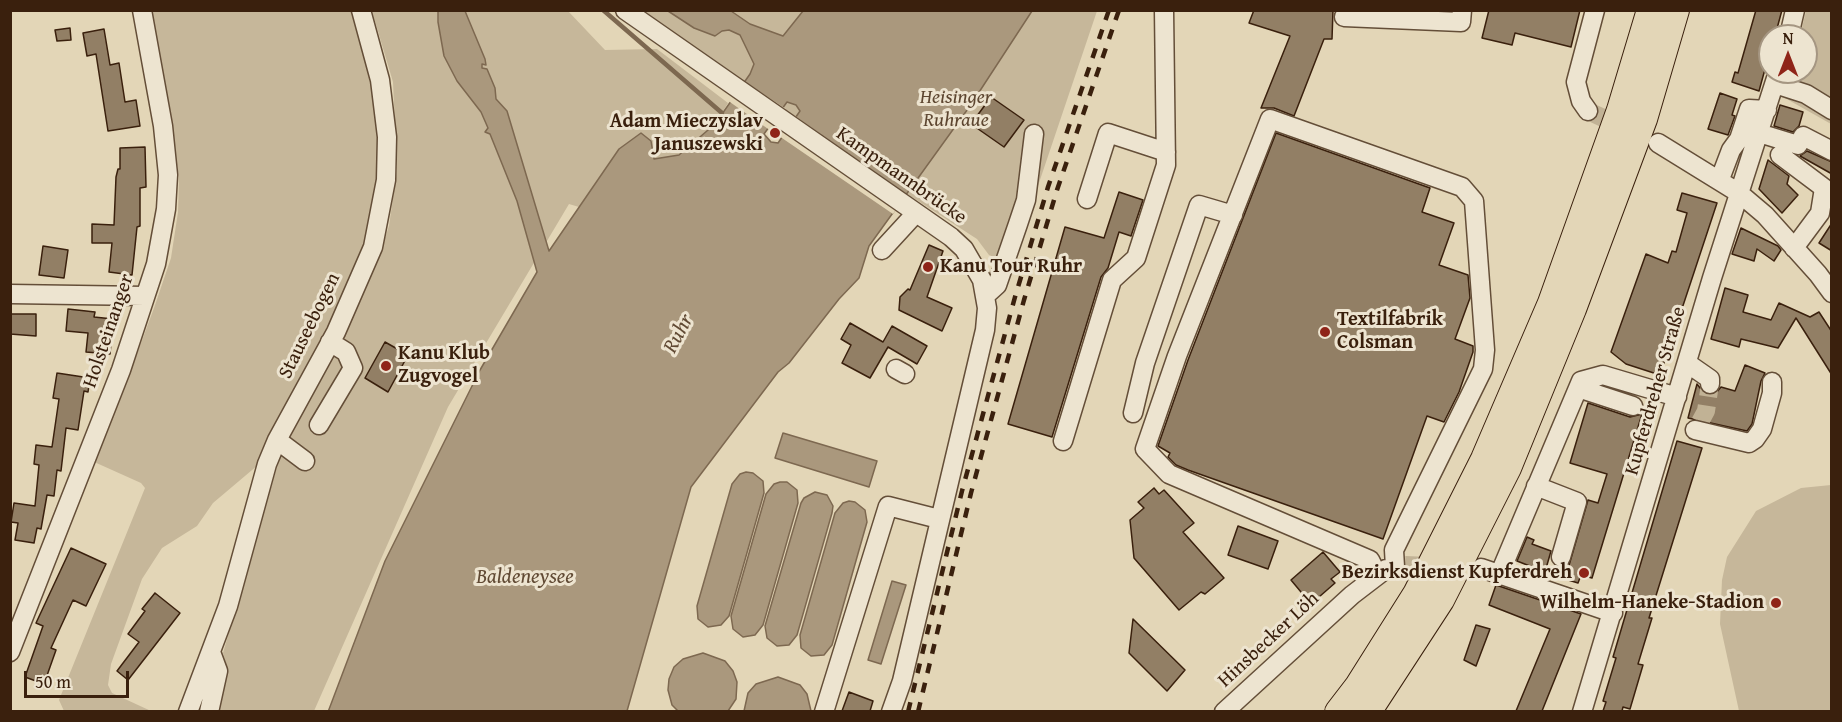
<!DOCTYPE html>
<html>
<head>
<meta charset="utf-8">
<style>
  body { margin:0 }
  #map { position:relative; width:1842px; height:722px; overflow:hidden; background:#e3d6b7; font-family:"Gentium Book Plus",serif }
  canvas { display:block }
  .frame { position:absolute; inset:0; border:12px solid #3a200d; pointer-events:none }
  .north { position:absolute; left:1758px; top:24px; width:60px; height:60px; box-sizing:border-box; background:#ede4d0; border:2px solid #a59682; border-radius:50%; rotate:0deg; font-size:16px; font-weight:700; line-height:24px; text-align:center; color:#3a200d }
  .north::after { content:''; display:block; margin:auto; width:21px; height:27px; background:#8f2418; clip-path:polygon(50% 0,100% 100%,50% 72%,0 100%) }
  .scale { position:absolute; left:24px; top:671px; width:105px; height:27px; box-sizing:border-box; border:3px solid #3a200d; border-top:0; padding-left:8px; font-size:18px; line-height:21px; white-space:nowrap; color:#3a200d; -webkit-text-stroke:4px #ede4d0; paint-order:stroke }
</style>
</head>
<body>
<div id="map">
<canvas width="1842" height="722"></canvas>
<div class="frame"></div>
<div class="north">N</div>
<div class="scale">50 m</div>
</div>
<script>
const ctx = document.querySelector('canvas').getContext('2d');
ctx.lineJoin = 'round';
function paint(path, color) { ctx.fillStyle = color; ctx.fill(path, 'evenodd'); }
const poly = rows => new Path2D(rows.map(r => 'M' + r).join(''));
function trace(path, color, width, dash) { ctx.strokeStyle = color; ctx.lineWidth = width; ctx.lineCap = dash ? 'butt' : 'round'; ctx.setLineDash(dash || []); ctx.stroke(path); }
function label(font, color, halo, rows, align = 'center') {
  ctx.font = font + ' "Gentium Book Plus",serif'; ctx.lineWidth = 6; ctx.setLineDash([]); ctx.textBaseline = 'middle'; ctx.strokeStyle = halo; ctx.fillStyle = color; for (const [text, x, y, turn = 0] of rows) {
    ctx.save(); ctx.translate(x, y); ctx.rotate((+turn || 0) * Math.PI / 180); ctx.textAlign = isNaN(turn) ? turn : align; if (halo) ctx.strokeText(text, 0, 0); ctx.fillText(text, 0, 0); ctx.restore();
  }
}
const green = poly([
  [151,11,353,11,374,84,378,128,375,206,363,252,336,315,288,399,258,465,213,503,197,526,162,548,142,579,111,664,108,685,112,693,151,711,64,711,59,700,145,488,141,483,92,461,124,389,154,308,171,258,178,212,179,177],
  [372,11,568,11,605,50,657,49,728,103,715,124,679,155,654,159,651,141,619,149,579,207,569,204,448,407,314,711,216,712,228,670,223,653,284,443,376,265,389,226,397,170,393,82],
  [634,11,1097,11,1017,248,1008,263,989,255,977,239,737,84],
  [1806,11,1831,11,1831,124,1785,98,1791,72,1806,72,1806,36,1800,36],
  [1831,485,1831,711,1739,711,1720,624,1722,580,1727,557,1756,511,1801,488]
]);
const water = poly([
  [438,11,465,11,485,59,486,65,482,64,482,68,487,69,495,88,496,99,507,111,549,251,619,149,641,133,651,141,654,159,679,155,715,124,750,74,754,64,740,35,729,30,722,31,715,36,694,28,668,11,731,11,750,24,783,36,803,11,1032,11,970,106,869,246,859,278,839,299,789,363,778,372,691,487,627,711,328,712,385,561,480,370,537,272,517,201,490,134,485,132,488,128,481,112,457,81,444,56,438,22,438,11],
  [787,102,796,105,800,111,778,143,771,142,764,134,787,102],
  [783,433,877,461,869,487,775,458,783,433],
  [746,472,753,473,763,481,764,493,729,616,721,625,708,627,698,619,697,606,732,484,740,474,746,472],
  [780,482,787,482,797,490,798,503,763,625,755,635,743,637,733,629,731,616,766,494,774,484,780,482],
  [815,492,827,495,833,506,832,513,797,635,789,645,777,646,767,638,765,626,801,503,804,498,815,492],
  [849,501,855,502,865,510,867,522,832,645,824,655,811,656,801,648,800,635,835,513,843,503,849,501],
  [892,581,906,585,881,664,868,660,892,581],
  [703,653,725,661,733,671,737,682,736,699,728,711,678,711,672,705,668,690,669,679,674,667,683,659,703,653],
  [778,677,800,685,807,694,811,711,744,711,748,693,756,684,778,677]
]);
const pier = poly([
  [741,79,786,109,771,131,727,100],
  [794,115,907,195,893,214,779,136]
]);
const stream = poly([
  [603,10,722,113]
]);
const building = poly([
  [1254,10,1333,10,1332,39,1324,39,1294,116,1274,108,1261,108,1290,36,1249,23,1254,10],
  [1489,10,1580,10,1571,47,1515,33,1512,45,1482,38,1489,10],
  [1756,10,1782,10,1775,36,1770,36,1770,51,1759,91,1732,82,1735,72,1738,73,1756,10],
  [70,28,71,40,57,41,55,30,70,28],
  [104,29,110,65,119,63,125,102,136,100,140,126,108,131,96,54,87,56,83,33,104,29],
  [1720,93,1737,99,1732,115,1735,116,1728,135,1708,129,1720,93],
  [991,97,1024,120,1004,147,971,124,991,97],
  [1780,105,1803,112,1799,126,1793,132,1774,126,1780,105],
  [1276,133,1430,188,1422,212,1454,223,1439,265,1468,275,1470,298,1455,339,1473,346,1473,352,1459,392,1444,422,1427,416,1383,539,1188,470,1176,465,1168,457,1170,453,1158,446,1188,360,1276,133],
  [145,147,146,187,140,188,140,226,137,227,132,275,109,272,112,243,92,243,92,224,114,225,116,177,118,169,120,169,120,148,145,147],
  [1807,151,1832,162,1832,174,1800,156,1807,151],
  [1768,160,1789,176,1787,184,1798,195,1782,213,1759,189,1768,160],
  [1119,192,1143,200,1131,236,1119,232,1108,268,1101,277,1052,437,1008,424,1065,227,1104,238,1119,192],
  [1682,193,1717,203,1660,375,1626,364,1611,352,1646,254,1668,263,1672,251,1676,252,1687,213,1677,210,1682,193],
  [1832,223,1832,251,1819,243,1832,223],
  [1741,228,1778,246,1781,250,1774,261,1757,249,1754,261,1732,254,1741,228],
  [929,245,943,251,927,297,952,308,942,331,899,310,900,297,908,289,910,290,929,245],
  [43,246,68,250,64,278,39,275,43,246],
  [1725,288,1748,295,1743,312,1771,320,1779,303,1810,317,1819,312,1832,332,1832,375,1796,318,1778,348,1741,339,1739,347,1711,339,1725,288],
  [68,309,95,312,94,317,113,319,110,354,86,352,88,333,66,331,68,309],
  [10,314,36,314,36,336,10,334,10,314],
  [850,323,883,342,892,326,927,346,917,364,888,347,870,378,842,363,851,345,841,339,850,323],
  [385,342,408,355,388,392,365,378,385,342],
  [1745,365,1765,373,1761,381,1752,424,1747,431,1688,418,1697,384,1704,393,1709,395,1716,393,1721,387,1735,391,1745,365],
  [57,373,90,378,88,392,84,391,78,430,66,428,61,471,57,470,54,496,47,495,41,529,37,528,34,543,15,540,18,523,11,522,14,503,35,506,39,465,34,464,36,445,52,447,59,399,53,398,57,373],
  [1588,403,1630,417,1642,414,1592,578,1581,575,1578,583,1565,579,1588,500,1598,503,1607,474,1570,463,1588,403],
  [1677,441,1702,448,1649,618,1652,618,1638,664,1643,665,1630,709,1623,707,1622,711,1603,711,1606,702,1603,701,1616,658,1613,657,1677,441],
  [1154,488,1159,494,1164,490,1194,523,1183,532,1224,578,1205,594,1201,592,1179,610,1134,558,1130,520,1144,508,1138,502,1154,488],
  [1238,526,1278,541,1268,569,1228,555,1238,526],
  [1527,537,1534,540,1532,544,1551,551,1545,572,1517,561,1527,537],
  [71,548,106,564,86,606,73,600,51,648,56,650,44,684,25,677,43,626,36,623,71,548],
  [1323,552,1340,572,1331,579,1335,583,1311,604,1291,580,1323,552],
  [1496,585,1581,614,1542,711,1516,711,1550,629,1489,605,1496,585],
  [155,593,180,613,128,680,117,671,139,642,128,634,145,611,142,609,155,593],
  [1133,619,1185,670,1167,691,1129,653,1133,619],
  [1476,625,1490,629,1476,666,1464,660,1476,625],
  [849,692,873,701,870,711,842,711,849,692]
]);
const minorTunnel = poly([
  [1588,111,1625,128],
  [1700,422,1706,411,1710,384],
  [1405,565,1481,568]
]);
const minor = poly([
  [625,10,951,237,964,249,982,280,987,308,985,330,902,681,891,712],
  [1344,17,1461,22,1462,10],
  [1789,36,1795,10],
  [1775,84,1806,94,1832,110],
  [1588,111,1581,101,1576,82,1595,10],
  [1759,133,1798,145,1803,136,1832,151],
  [1658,143,1739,193,1765,215,1818,274,1832,293],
  [1780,155,1824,188,1820,213,1794,248],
  [1720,179,1731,150,1739,139,1749,109,1767,110],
  [1087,199,1108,133,1166,152],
  [882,250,916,213],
  [10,294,145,296],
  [986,295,997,285,1018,224,1026,200,1034,134],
  [1687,363,1710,379,1710,384],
  [896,369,905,374],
  [1578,388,1633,406],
  [1133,413,1145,363,1199,205,1233,215],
  [319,425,353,368,346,352,330,342],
  [1695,430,1749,443,1755,439,1762,429,1772,393,1772,382],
  [277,440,305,461],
  [1063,441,1112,280,1136,258,1166,165,1164,10],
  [1536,486,1577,502,1561,557],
  [1481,568,1613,613],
  [1500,573,1581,381,1603,375,1677,397],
  [1377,574,1370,560,1169,474,1145,449,1177,356,1270,119,1462,187,1474,201,1485,350,1483,369,1394,550,1395,567],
  [10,652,121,370,156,264,166,209,168,175,163,126,142,10],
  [188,712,228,606,267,464,277,440,336,332,373,247,386,180,387,137,380,80,361,10],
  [209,712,218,671,211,652],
  [824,712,888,506,939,519],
  [1224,712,1352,595,1386,569],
  [1582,712,1712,278,1778,72]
]);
const highway = poly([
  [1338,712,1358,686,1416,594,1484,459,1551,303,1620,110,1650,10],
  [1368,712,1441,600,1508,468,1573,309,1644,119,1676,10]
]);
const rail = poly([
  [908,712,962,491,1015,297,1048,187,1109,10],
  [918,712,971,493,1024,300,1057,190,1119,10]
]);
const markers = [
  [775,133,6,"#8f2418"],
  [928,267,6,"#8f2418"],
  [1325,332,6,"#8f2418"],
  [386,366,6,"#8f2418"],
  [1584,573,6,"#8f2418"],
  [1776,603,6,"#8f2418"]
];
const parkNames = [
  ["Heisinger",956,98],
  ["Ruhraue",956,121]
];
const poiNames = [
  ["Adam Mieczyslav",763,122],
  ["Januszewski",763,145],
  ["Kanu Tour Ruhr",940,267,"left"],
  ["Textilfabrik",1337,320,"left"],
  ["Colsman",1337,343,"left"],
  ["Kanu Klub",398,354,"left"],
  ["Zugvogel",398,377,"left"],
  ["Bezirksdienst Kupferdreh",1572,573],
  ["Wilhelm-Haneke-Stadion",1764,603]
];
const streetNames = [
  ["Kampmannbrücke",901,176,35],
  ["Stauseebogen",310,326,-64],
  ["Holsteinanger",109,331,-71],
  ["Kupferdreher Straße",1656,391,-74],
  ["Hinsbecker Löh",1269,640,-43]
];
const waterNames = [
  ["Ruhr",679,334,-62],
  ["Baldeneysee",525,578]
];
paint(green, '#c6b79a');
paint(water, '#aa987d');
trace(water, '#7d6850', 1.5);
paint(pier, '#e3d6b7');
trace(stream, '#7d6850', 4.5);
paint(building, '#927f65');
trace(building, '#3a200d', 1.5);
trace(minorTunnel, '#c1b295', 18, [18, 9]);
trace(minor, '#644e38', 21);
trace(highway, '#3a200d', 28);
trace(minor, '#ede4d0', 18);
trace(highway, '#e3d6b7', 26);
trace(rail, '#3a200d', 4.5, [10, 10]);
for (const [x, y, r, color] of markers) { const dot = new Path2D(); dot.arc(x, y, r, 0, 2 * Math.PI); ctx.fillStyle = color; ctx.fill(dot); trace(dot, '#ede4d0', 2); }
label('italic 20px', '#5d4630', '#ede4d0', parkNames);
label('bold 20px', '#3a200d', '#ede4d0', poiNames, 'right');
label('20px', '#3a200d', '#ede4d0', streetNames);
label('italic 21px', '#614a34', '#ede4d0', waterNames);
</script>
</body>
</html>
